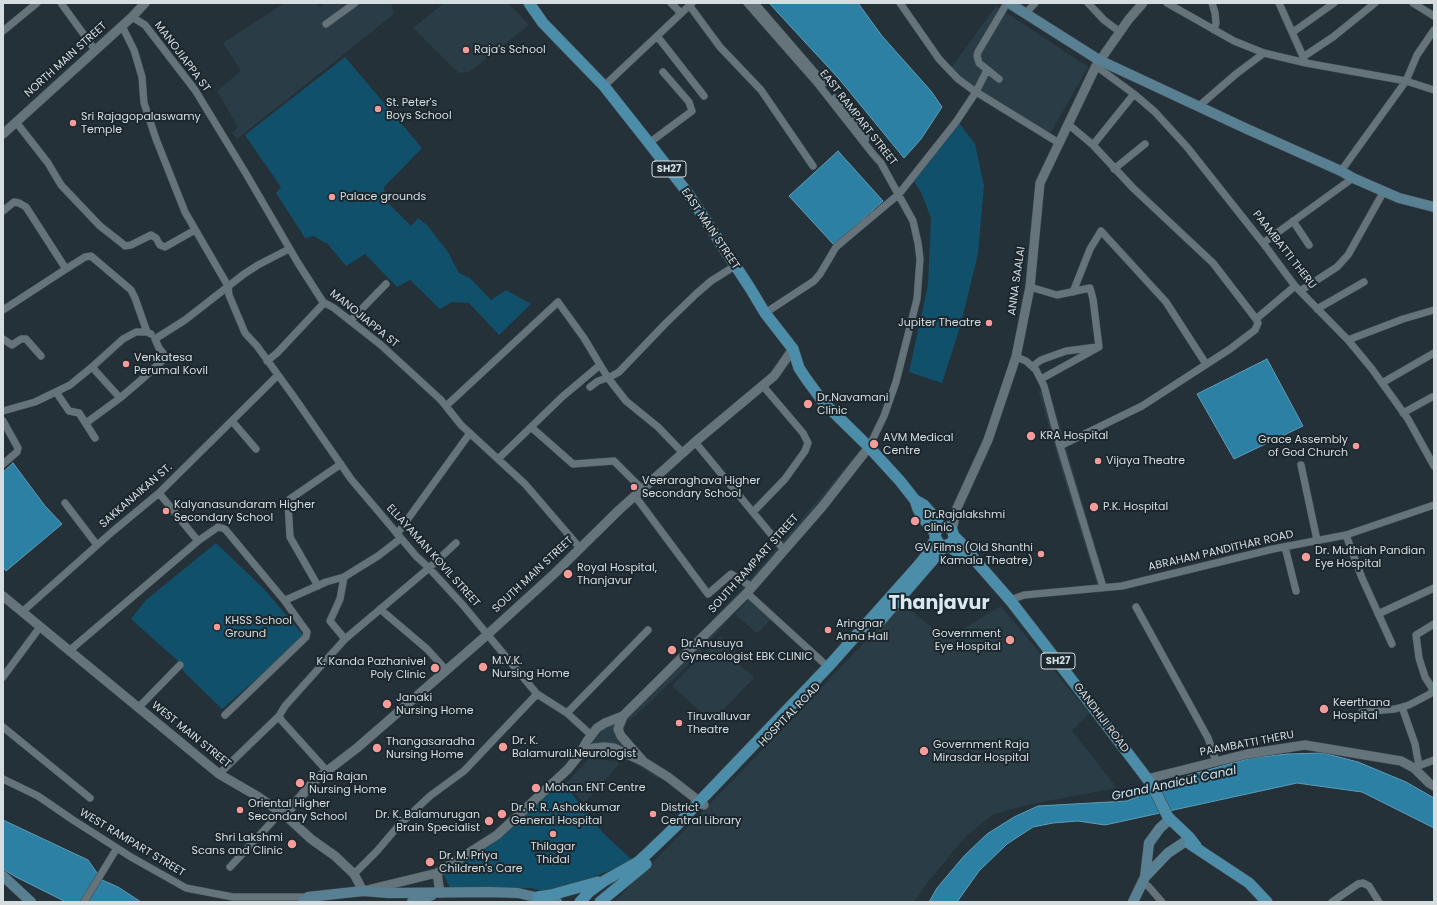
<!DOCTYPE html>
<html>
<head>
<meta charset="utf-8">
<style>
  body { margin:0 }
  #map { position:relative; width:1437px; height:905px; overflow:hidden; background:#253138; font-family:Poppins,sans-serif }
  canvas { display:block }
  .frame { position:absolute; inset:0; border:4px solid #d5dde1; pointer-events:none }
</style>
</head>
<body>
<div id="map">
<canvas width="1437" height="905"></canvas>
<div class="frame"></div>
</div>
<script>
const ctx = document.querySelector('canvas').getContext('2d');
ctx.lineJoin = 'round';
function paint(path, color) { ctx.fillStyle = color; ctx.fill(path, 'evenodd'); }
const poly = rows => new Path2D(rows.map(r => 'M' + r).join(''));
function trace(path, color, width, dash) { ctx.strokeStyle = color; ctx.lineWidth = width; ctx.lineCap = dash ? 'butt' : 'round'; ctx.setLineDash(dash || []); ctx.stroke(path); }
function label(font, color, halo, rows, align = 'center') {
  ctx.font = font + ' Poppins,sans-serif'; ctx.lineWidth = 4; ctx.setLineDash([]); ctx.textBaseline = 'middle'; ctx.strokeStyle = halo; ctx.fillStyle = color; for (const [text, x, y, turn = 0] of rows) {
    ctx.save(); ctx.translate(x, y); ctx.rotate((+turn || 0) * Math.PI / 180); ctx.textAlign = isNaN(turn) ? turn : align; if (halo) ctx.strokeText(text, 0, 0); ctx.fillText(text, 0, 0); ctx.restore();
  }
}
const built = poly([
  [285,3,317,3,320,7,324,3,391,3,394,14,237,139,232,133,238,127,217,91,241,71,223,43],
  [444,3,508,3,529,25,469,72,459,73,413,28],
  [996,6,1088,67,1050,134,949,71],
  [1049,389,1106,583,1097,584,1061,469,1039,392],
  [855,456,862,462,700,653,645,707,627,722,623,731,624,739,661,771,657,778,630,760,605,749,582,759,590,742,598,736,605,725,621,715,745,586],
  [750,598,771,619,757,633,735,614],
  [902,603,946,639,1001,606,1089,713,1072,731,1117,788,1036,803,1008,810,992,815,965,837,928,882,914,902,614,902,741,772],
  [720,636,737,653,736,659,742,668,749,672,754,678,715,718,712,715,708,718,672,686],
  [589,759,617,761,619,764,584,804,566,783]
]);
const green = poly([
  [345,57,422,148,384,187,386,201,411,226,418,218,427,225,448,252,459,273,470,278,491,300,506,290,531,304,499,335,469,303,452,302,440,309,410,280,397,287,365,254,346,266,326,242,325,243,314,236,305,238,276,193,281,187,245,135],
  [955,118,975,144,984,185,978,254,960,327,942,383,909,372,928,285,931,218,921,192,913,180],
  [216,543,264,589,305,637,222,709,184,672,177,660,131,619,146,600],
  [560,779,603,833,632,860,614,869,580,882,543,891,531,888,450,888,443,873]
]);
const water = poly([
  [769,3,858,3,882,36,931,91,942,107,921,139,904,158,840,80,769,3],
  [838,151,883,201,834,245,789,196,838,151],
  [1267,359,1303,426,1234,459,1197,394,1267,359],
  [13,463,45,506,62,524,6,571,3,567,3,472,13,463],
  [1323,753,1358,762,1406,782,1434,798,1434,828,1362,792,1297,783,1105,825,1078,821,1053,823,1033,827,1007,844,979,871,957,902,929,902,937,888,964,856,987,834,1014,817,1038,806,1127,801,1190,775,1251,758,1287,754,1323,753],
  [3,820,88,860,102,880,118,887,141,902,66,902,16,877,3,869,3,820]
]);
const minor = poly([
  [61,3,95,50],
  [671,3,681,13],
  [747,3,818,84,873,154,881,163,913,221,918,243,920,259,917,299,896,382,884,416,869,447],
  [755,3,824,83],
  [900,3,939,59,958,79,973,90,1059,143],
  [1088,3,1104,20,1120,32],
  [1167,3,1234,41,1264,53,1306,63,1406,81,1434,90],
  [1212,3,1215,13,1216,23,1214,30],
  [1279,3,1305,61],
  [1413,3,1434,16],
  [689,5,720,47,761,90,813,166],
  [1026,13,1035,3],
  [132,17,145,25,195,90,245,172,298,263,323,302,334,308,381,345,441,400,461,425,525,484,580,548],
  [326,24,355,3],
  [122,26,134,50,142,77,144,103,156,139,185,212,228,286,229,295,245,333,257,346,294,397,351,479,416,556,429,568,462,604,537,694,464,771,430,796,400,824,377,851,354,874],
  [3,31,37,3],
  [1293,32,1334,3],
  [657,36,704,96],
  [1303,57,1333,37,1375,3],
  [1096,66,1134,94,1155,112,1187,147,1263,243,1295,286,1348,340,1372,369,1408,419,1434,466],
  [999,79,979,63,977,56,978,52,1007,3],
  [604,86,692,3],
  [1134,94,1093,145,1133,188,1213,263,1256,319],
  [835,98,867,138],
  [1199,106,1236,74,1264,53],
  [16,122,48,163,61,185,100,226,123,244,125,246,131,245,151,235,156,238,160,245,165,247,195,230],
  [1068,124,1093,145],
  [649,143,692,111,689,102,663,72],
  [1114,169,1145,144],
  [1341,171,1406,81,1417,55,1434,30],
  [3,211,14,202,19,203,26,207,66,269,3,310],
  [1293,221,1309,245],
  [1263,243,1353,178],
  [66,269,85,257,91,256,131,290,135,298,147,332],
  [1030,287,1057,295,1090,288,1093,299,1099,347,1041,379],
  [1300,291,1337,267,1348,255,1384,191],
  [1073,292,1090,249,1101,231,1166,302,1206,364],
  [1317,309,1364,282],
  [765,313,814,281,820,274,836,247,899,194,956,122,976,92,987,70],
  [350,321,386,284],
  [3,339,12,345,21,339,26,339,41,356],
  [1348,340,1403,319,1434,310],
  [1016,357,1026,361,1036,370,1044,386,1060,446,1103,587],
  [267,361,277,353,324,303],
  [1033,366,1041,360,1066,351,1097,347],
  [92,367,123,339,136,332,147,332,151,334],
  [1382,383,1434,353],
  [590,387,598,381,610,377,619,372,665,324,696,294,711,281,735,266],
  [56,392,69,411,79,413,95,438],
  [446,406,558,302,584,338,608,378,626,401,658,427,683,453],
  [3,411,35,402,70,385,92,367,120,398,140,381,163,360,163,353,159,348,155,339,185,320,244,274,258,265,289,249],
  [1403,413,1432,397],
  [3,421,18,448,17,452,3,464],
  [232,421,256,449],
  [86,423,120,398],
  [531,427,573,464,614,461,642,489],
  [695,442,784,550],
  [1060,446,1142,406,1230,349,1255,330,1258,323,1256,319,1295,286],
  [498,459,562,397,600,365],
  [1301,465,1317,540],
  [159,493,198,541],
  [635,496,708,594,731,574,752,587],
  [65,503,97,545],
  [753,512,785,479,805,451,808,443,803,433,763,386],
  [397,534,470,433],
  [1346,535,1362,578,1392,644],
  [1285,547,1296,591],
  [344,577,340,599,330,621,345,639],
  [318,586,290,537,288,503,290,499,341,464],
  [747,593,828,667],
  [1010,600,1024,595,1122,586,1273,549,1346,535,1434,505],
  [1136,607,1208,738,1216,761],
  [380,609,427,649,446,670],
  [22,612,112,532,159,493,278,375],
  [1378,614,1434,588],
  [69,651,198,541,218,527,225,529,284,600,288,599,326,582,344,577,378,556,400,539],
  [3,677,40,627],
  [1434,691,1425,677,1419,658,1416,635,1434,624],
  [537,694,567,713,591,735],
  [1402,707,1415,744,1419,766],
  [138,708,180,665],
  [1362,712,1395,709,1409,705,1428,695,1434,691],
  [567,713,648,630],
  [225,715,306,637,307,632,284,600],
  [279,716,282,721,327,771],
  [3,727,90,798],
  [1416,767,1434,760],
  [219,774,279,716,285,706,345,639,429,568,456,543],
  [3,779,38,796,73,820,131,857,186,888,233,897,308,897],
  [230,867,281,812],
  [1143,882,1149,887,1162,902],
  [84,902,117,848],
  [1332,902,1358,884,1363,883,1369,886,1379,902]
]);
const tertiary = poly([
  [3,134,132,17,145,3],
  [952,530,957,508,988,440,1016,357,1030,287,1040,183,1096,66,1129,19,1143,3],
  [3,596,219,774,257,796,285,815,311,839,335,856,354,874,363,891,437,873,497,835,568,769,580,754,587,741,597,728,605,723,623,716,746,594,822,507,869,447],
  [623,716,618,729,621,736,643,761],
  [580,754,594,748,604,747,614,748,644,762,668,777,704,805],
  [1151,778,1247,754,1305,745,1401,761,1414,768,1429,783,1434,786],
  [285,815,314,781,357,748,488,634,555,573,619,510,695,442,774,376,793,349],
  [437,873,440,893]
]);
const secondary = poly([
  [1009,3,1099,60,1247,129,1341,171,1353,178,1399,198,1434,207],
  [3,876,31,902],
  [1145,877,1149,843,1160,828,1170,819],
  [303,902,308,897,363,891,389,893,490,892,518,893,557,902],
  [412,902,432,895],
  [1133,902,1145,877,1168,853,1186,841,1189,837]
]);
const primary = poly([
  [529,3,543,23,604,86,649,143,687,192,750,288,765,313,793,349,799,368,807,380,824,403,869,447,900,481,915,500,918,509,923,518,935,533],
  [915,500,924,505,931,513,941,527],
  [954,536,953,542,945,546,939,544,935,536,936,531,941,527,948,527,952,530,954,536,969,551,974,559,1010,600,1095,710,1152,785,1168,817,1189,837,1196,846],
  [948,546,964,556,974,559],
  [881,620,945,546],
  [1190,844,1249,883,1267,902],
  [538,897,551,895,598,882],
  [580,902,589,892,604,881,638,862,650,851,676,826,828,667,917,567,926,556,935,540],
  [600,902,646,864]
]);
const markers = [
  [466,50,4,"#f59b9a"],
  [378,109,4,"#f59b9a"],
  [73,123,4,"#f59b9a"],
  [332,197,4,"#f59b9a"],
  [989,323,4,"#f59b9a"],
  [126,364,4,"#f59b9a"],
  [808,404,5,"#f59b9a"],
  [1031,436,5,"#f59b9a"],
  [874,444,5,"#f59b9a"],
  [1356,446,4,"#f59b9a"],
  [1098,461,4,"#f59b9a"],
  [634,487,4,"#f59b9a"],
  [1094,507,5,"#f59b9a"],
  [166,511,4,"#f59b9a"],
  [915,521,5,"#f59b9a"],
  [1041,554,4,"#f59b9a"],
  [1306,557,5,"#f59b9a"],
  [568,574,5,"#f59b9a"],
  [217,627,4,"#f59b9a"],
  [828,630,4,"#f59b9a"],
  [1010,640,5,"#f59b9a"],
  [672,650,5,"#f59b9a"],
  [483,667,5,"#f59b9a"],
  [435,668,5,"#f59b9a"],
  [387,704,5,"#f59b9a"],
  [1324,709,5,"#f59b9a"],
  [679,723,4,"#f59b9a"],
  [503,747,5,"#f59b9a"],
  [377,748,5,"#f59b9a"],
  [924,751,5,"#f59b9a"],
  [300,783,5,"#f59b9a"],
  [536,788,5,"#f59b9a"],
  [240,810,4,"#f59b9a"],
  [502,814,5,"#f59b9a"],
  [653,814,4,"#f59b9a"],
  [489,821,5,"#f59b9a"],
  [553,834,4,"#f59b9a"],
  [292,844,5,"#f59b9a"],
  [430,862,5,"#f59b9a"]
];
const shields = [
  [669,169,34],
  [1058,661,34]
];
const shieldNames = [
  ["SH27",669,169],
  ["SH27",1058,661]
];
const poiNames = [
  ["Raja's School",474,50],
  ["St. Peter's",386,103],
  ["Boys School",386,116],
  ["Sri Rajagopalaswamy",81,117],
  ["Temple",81,130],
  ["Palace grounds",340,197],
  ["Jupiter Theatre",981,323,"right"],
  ["Venkatesa",134,358],
  ["Perumal Kovil",134,371],
  ["Dr.Navamani",817,398],
  ["Clinic",817,411],
  ["KRA Hospital",1040,436],
  ["AVM Medical",883,438],
  ["Centre",883,451],
  ["Grace Assembly",1348,440,"right"],
  ["of God Church",1348,453,"right"],
  ["Vijaya Theatre",1106,461],
  ["Veeraraghava Higher",642,481],
  ["Secondary School",642,494],
  ["Kalyanasundaram Higher",174,505],
  ["Secondary School",174,518],
  ["P.K. Hospital",1103,507],
  ["Dr.Rajalakshmi",924,515],
  ["clinic",924,528],
  ["GV Films (Old Shanthi",1033,548,"right"],
  ["Kamala Theatre)",1033,561,"right"],
  ["Dr. Muthiah Pandian",1315,551],
  ["Eye Hospital",1315,564],
  ["Royal Hospital,",577,568],
  ["Thanjavur",577,581],
  ["KHSS School",225,621],
  ["Ground",225,634],
  ["Aringnar",836,624],
  ["Anna Hall",836,637],
  ["Government",1001,634,"right"],
  ["Eye Hospital",1001,647,"right"],
  ["Dr.Anusuya",681,644],
  ["Gynecologist EBK CLINIC",681,657],
  ["M.V.K.",492,661],
  ["Nursing Home",492,674],
  ["K. Kanda Pazhanivel",426,662,"right"],
  ["Poly Clinic",426,675,"right"],
  ["Janaki",396,698],
  ["Nursing Home",396,711],
  ["Keerthana",1333,703],
  ["Hospital",1333,716],
  ["Tiruvalluvar",687,717],
  ["Theatre",687,730],
  ["Dr. K.",512,741],
  ["Balamurali.Neurologist",512,754],
  ["Thangasaradha",386,742],
  ["Nursing Home",386,755],
  ["Government Raja",933,745],
  ["Mirasdar Hospital",933,758],
  ["Raja Rajan",309,777],
  ["Nursing Home",309,790],
  ["Mohan ENT Centre",545,788],
  ["Oriental Higher",248,804],
  ["Secondary School",248,817],
  ["Dr. R. R. Ashokkumar",511,808],
  ["General Hospital",511,821],
  ["District",661,808],
  ["Central Library",661,821],
  ["Dr. K. Balamurugan",480,815,"right"],
  ["Brain Specialist",480,828,"right"],
  ["Shri Lakshmi",283,838,"right"],
  ["Scans and Clinic",283,851,"right"],
  ["Thilagar",553,847,"center"],
  ["Thidal",553,860,"center"],
  ["Dr. M. Priya",439,856],
  ["Children's Care",439,869]
];
const streetNames = [
  ["MANOJIAPPA ST",182,57,53],
  ["NORTH MAIN STREET",66,60,-42],
  ["EAST RAMPART STREET",858,118,52],
  ["EAST MAIN STREET",710,229,56],
  ["PAAMBATTI THERU",1284,250,52],
  ["ANNA SAALAI",1017,281,-82],
  ["MANOJIAPPA ST",364,319,39],
  ["SAKKANAIKAN ST.",136,496,-41],
  ["ABRAHAM PANDITHAR ROAD",1221,551,-13],
  ["ELLAYAMAN KOVIL STREET",433,556,48],
  ["SOUTH RAMPART STREET",754,564,-48],
  ["SOUTH MAIN STREET",533,575,-43],
  ["HOSPITAL ROAD",790,715,-46],
  ["GANDHIJI ROAD",1101,718,53],
  ["WEST MAIN STREET",191,735,39],
  ["PAAMBATTI THERU",1247,744,-11],
  ["WEST RAMPART STREET",132,843,31]
];
const waterNames = [
  ["Grand Anaicut Canal",1174,784,-12]
];
const townNames = [
  ["Thanjavur",939,604]
];
paint(built, '#2a3d47');
paint(green, '#11506a');
paint(water, '#2c80a4');
trace(water, '#5f9cb6', 1);
trace(minor, '#424c51', 8);
trace(tertiary, '#424c51', 10);
trace(secondary, '#424c51', 11);
trace(primary, '#424c51', 12);
trace(minor, '#65737a', 7);
trace(tertiary, '#65737a', 9);
trace(secondary, '#598092', 10);
trace(primary, '#4c8da9', 11);
for (const [x, y, r, color] of markers) { const dot = new Path2D(); dot.arc(x, y, r, 0, 2 * Math.PI); ctx.fillStyle = color; ctx.fill(dot); trace(dot, '#1b272d', 1.5); }
for (const [x, y, w] of shields) { const box = new Path2D(); box.roundRect(x - w / 2, y - 8, w, 16, 3); ctx.fillStyle = '#1b272d'; ctx.fill(box); trace(box, '#d5dde1', 1); }
label('bold 10px', '#d5dde1', null, shieldNames);
label('11px', '#d5dde1', '#1b272d', poiNames, 'left');
label('11px', '#d5dde1', '#1b272d', streetNames);
label('italic 12px', '#cce3f0', '#1b272d', waterNames);
label('bold 19px', '#d8e7f0', '#1b272d', townNames);
</script>
</body>
</html>
